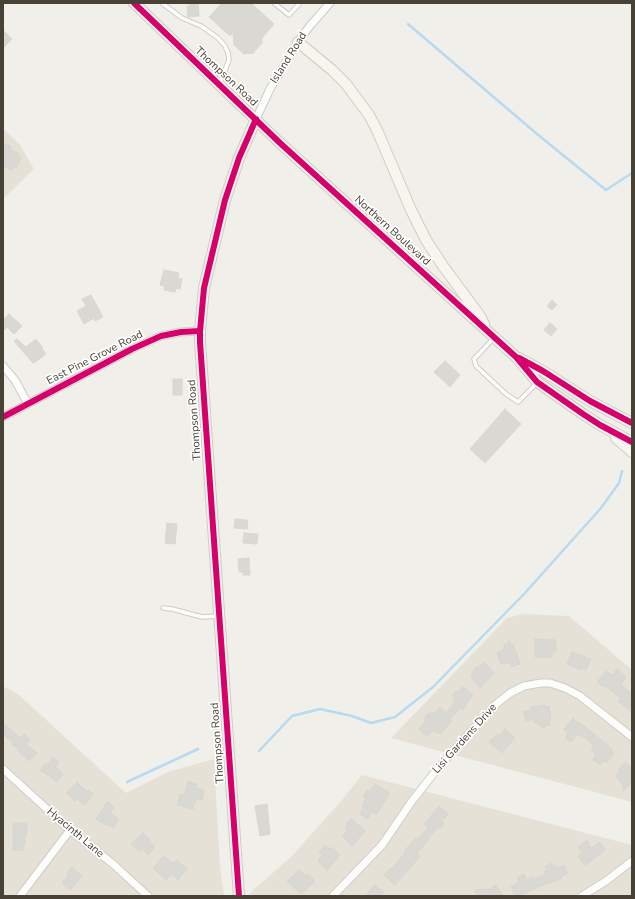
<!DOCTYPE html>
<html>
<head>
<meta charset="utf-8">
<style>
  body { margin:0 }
  #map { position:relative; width:635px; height:899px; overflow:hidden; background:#f0efea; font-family:"Nunito Sans",sans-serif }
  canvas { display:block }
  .frame { position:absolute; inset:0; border:4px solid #484135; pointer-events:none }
</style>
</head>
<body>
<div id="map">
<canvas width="635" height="899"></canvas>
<div class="frame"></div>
</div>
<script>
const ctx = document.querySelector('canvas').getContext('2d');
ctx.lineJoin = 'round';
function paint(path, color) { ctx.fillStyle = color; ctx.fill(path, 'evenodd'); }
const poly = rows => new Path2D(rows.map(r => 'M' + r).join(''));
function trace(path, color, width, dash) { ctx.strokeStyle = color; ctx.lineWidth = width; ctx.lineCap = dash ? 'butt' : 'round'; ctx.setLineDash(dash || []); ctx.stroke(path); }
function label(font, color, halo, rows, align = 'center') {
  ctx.font = font + ' "Nunito Sans",sans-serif'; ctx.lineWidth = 3.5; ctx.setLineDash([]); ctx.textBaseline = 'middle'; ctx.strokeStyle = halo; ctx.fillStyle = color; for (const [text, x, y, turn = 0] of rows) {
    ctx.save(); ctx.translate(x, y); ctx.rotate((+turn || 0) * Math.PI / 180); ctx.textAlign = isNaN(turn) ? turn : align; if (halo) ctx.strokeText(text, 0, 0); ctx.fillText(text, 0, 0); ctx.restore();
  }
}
const residential = poly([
  [3,128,20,145,34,169,3,199],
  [522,614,569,616,632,670,632,802,391,738,507,618],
  [3,686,19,695,126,793,168,772,214,759,220,867,224,896,3,896],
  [362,775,632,845,632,896,250,896,250,893,292,856,341,801]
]);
const stream = poly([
  [408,24,537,134,606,190,632,173],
  [259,751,292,716,320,709,352,716,371,723,395,717,433,687,525,593,601,508,619,483,622,471],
  [127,782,198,749]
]);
const building = poly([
  [190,3,198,3,199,16,188,17,187,6,190,6,190,3],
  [222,3,251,3,274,24,262,38,262,43,253,53,244,54,234,45,233,33,230,36,209,17,222,3],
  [3,30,12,39,3,48,3,30],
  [3,143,11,146,10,150,19,153,17,156,21,158,17,167,14,166,12,170,3,166,3,143],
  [164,270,179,273,178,278,182,279,180,289,176,288,175,292,164,290,164,286,160,285,164,270],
  [91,295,103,317,95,321,94,318,84,324,77,311,86,306,82,299,91,295],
  [552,300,557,305,552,310,547,306,552,300],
  [9,314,22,326,14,334,7,327,3,331,3,320,9,314],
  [550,323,557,329,551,336,544,330,550,323],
  [17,339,26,347,36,339,43,348,42,349,46,354,34,363,32,362,14,341,17,339],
  [445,361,460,375,450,387,434,372,445,361],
  [173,379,182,379,182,395,173,395,173,379],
  [505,409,521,424,485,463,470,449,505,409],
  [235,519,247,520,248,529,234,528,235,519],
  [167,523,177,524,175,544,165,543,167,523],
  [244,533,258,534,257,544,243,543,244,533],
  [249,558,250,575,243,575,243,572,239,572,238,559,249,558],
  [535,639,556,640,556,652,552,652,552,657,535,657,535,639],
  [509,641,514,646,520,664,511,667,510,662,501,664,497,653,504,649,504,644,507,644,509,641],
  [572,652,591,659,586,670,582,668,581,670,567,664,572,652],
  [485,663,494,673,480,688,471,678,473,671,475,668,485,663],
  [617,669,626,677,621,684,632,694,632,712,618,701,621,698,604,686,603,687,597,682,606,671,612,675,617,669],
  [462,687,463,689,464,687,473,695,468,701,468,703,462,710,460,708,450,719,452,721,441,733,437,733,433,730,427,737,419,729,425,722,425,716,430,713,436,712,440,707,446,713,454,703,452,701,455,698,452,695,456,691,458,692,462,687],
  [544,705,544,707,549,706,551,720,549,720,550,725,545,726,544,728,534,722,534,719,526,721,524,711,531,710,530,707,544,705],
  [573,718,577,722,578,721,612,749,611,750,614,754,606,763,604,761,601,765,593,760,593,758,596,754,591,751,594,746,584,737,583,738,577,734,571,742,565,737,568,733,564,729,573,718],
  [3,723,19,737,20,736,21,738,24,734,30,739,26,744,37,753,29,761,18,751,19,750,12,744,13,743,3,734,3,723],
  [505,729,515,738,502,753,489,742,497,734,500,736,505,729],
  [53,758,59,762,55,767,63,774,57,782,40,770,46,763,47,765,53,758],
  [626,762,632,768,632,783,623,791,623,785,615,776,620,772,618,770,626,762],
  [188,781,197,784,196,788,204,790,202,800,196,798,193,809,177,805,180,794,184,795,188,781],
  [77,782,87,792,88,790,93,794,84,805,77,799,75,801,66,793,77,782],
  [375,784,390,793,376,815,372,812,368,819,360,814,364,807,362,806,366,798,363,796,367,790,370,792,375,784],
  [107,802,114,807,110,812,119,820,113,828,107,824,106,825,96,819,107,802],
  [267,804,270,834,260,836,255,806,267,804],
  [439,806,448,814,442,821,444,823,440,829,438,827,428,839,429,839,417,853,420,856,395,885,384,875,390,868,391,869,405,853,404,852,405,850,416,838,417,840,428,828,424,824,439,806],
  [352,819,365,831,352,846,342,836,347,831,345,828,348,825,346,824,352,819],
  [13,823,27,823,27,834,25,834,25,845,23,845,23,850,13,850,13,823],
  [143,833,151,840,149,842,155,847,148,855,142,849,140,851,131,844,143,833],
  [587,841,591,848,600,842,605,850,585,866,578,856,582,854,578,847,587,841],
  [325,846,330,849,332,847,340,855,327,871,318,861,322,855,319,852,325,846],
  [164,856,173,863,177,860,187,869,178,880,172,874,166,880,153,868,164,856],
  [552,863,554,867,556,866,557,868,564,865,568,873,561,876,562,878,550,883,549,882,520,896,515,896,511,887,519,882,517,878,524,874,527,880,533,877,534,879,545,874,544,872,547,871,545,867,552,863],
  [72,867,82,876,70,890,62,883,69,874,67,873,72,867],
  [299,870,306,876,308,874,315,881,301,894,287,881,299,870],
  [375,885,384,893,381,896,365,896,375,885],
  [496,885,503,896,476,896,475,891,478,889,485,890,488,889,489,890,496,885]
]);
const lane = poly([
  [162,3,182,18,201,26,218,38,225,46,228,53,229,60,220,83],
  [274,3,289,15,300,3],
  [494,338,474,359,476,366,506,394,518,402,537,383],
  [163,608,172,609,202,617,218,616]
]);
const street = poly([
  [256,119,270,89,298,42,309,27,330,3],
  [3,366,15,380,28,404],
  [3,417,132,349,161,336,181,332,200,331],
  [3,769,70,830,113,864,148,896],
  [20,896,70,830],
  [333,896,382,845,412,801,438,768,495,705,510,693,524,686,541,683,550,683,565,688,580,696,632,737],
  [582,896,606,881,632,861]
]);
const secondary = poly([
  [134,3,280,143,516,357,537,382,583,414,600,425,632,442],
  [298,42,332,70,346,84,369,115,377,130,411,210,426,240,443,266,480,316,484,324],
  [519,358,543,371,590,401,632,423],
  [616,438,632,452],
  [239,896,200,342,200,331,204,288,225,200,239,158,256,119]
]);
const cycleway = poly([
  [134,3,280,143,516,357,537,382,583,414,600,425,632,442],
  [519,358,543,371,590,401,632,423],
  [3,417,132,349,161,336,181,332,200,331],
  [239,896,200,342,200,331,204,288,225,200,239,158,256,119]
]);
const streetNames = [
  ["Island Road",289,58,-58],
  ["Thompson Road",226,77,43],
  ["Northern Boulevard",392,231,42],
  ["East Pine Grove Road",95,358,-27],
  ["Thompson Road",195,420,-94],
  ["Lisi Gardens Drive",465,739,-48],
  ["Thompson Road",218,743,-94],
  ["Hyacinth Lane",75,833,40]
];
paint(residential, '#e5e1d7');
trace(stream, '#b7daf1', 2.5);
paint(building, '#dad8d2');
trace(building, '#d9d6d0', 1);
trace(lane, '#ceccc7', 5.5);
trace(street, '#ceccc7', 9);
trace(secondary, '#d0ccc1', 12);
trace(lane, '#fdfdfc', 3.5);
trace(street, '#fdfdfc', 7);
trace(secondary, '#f7f5ee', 10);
trace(cycleway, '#d6006c', 6);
label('11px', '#484135', '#fff', streetNames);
</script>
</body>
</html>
